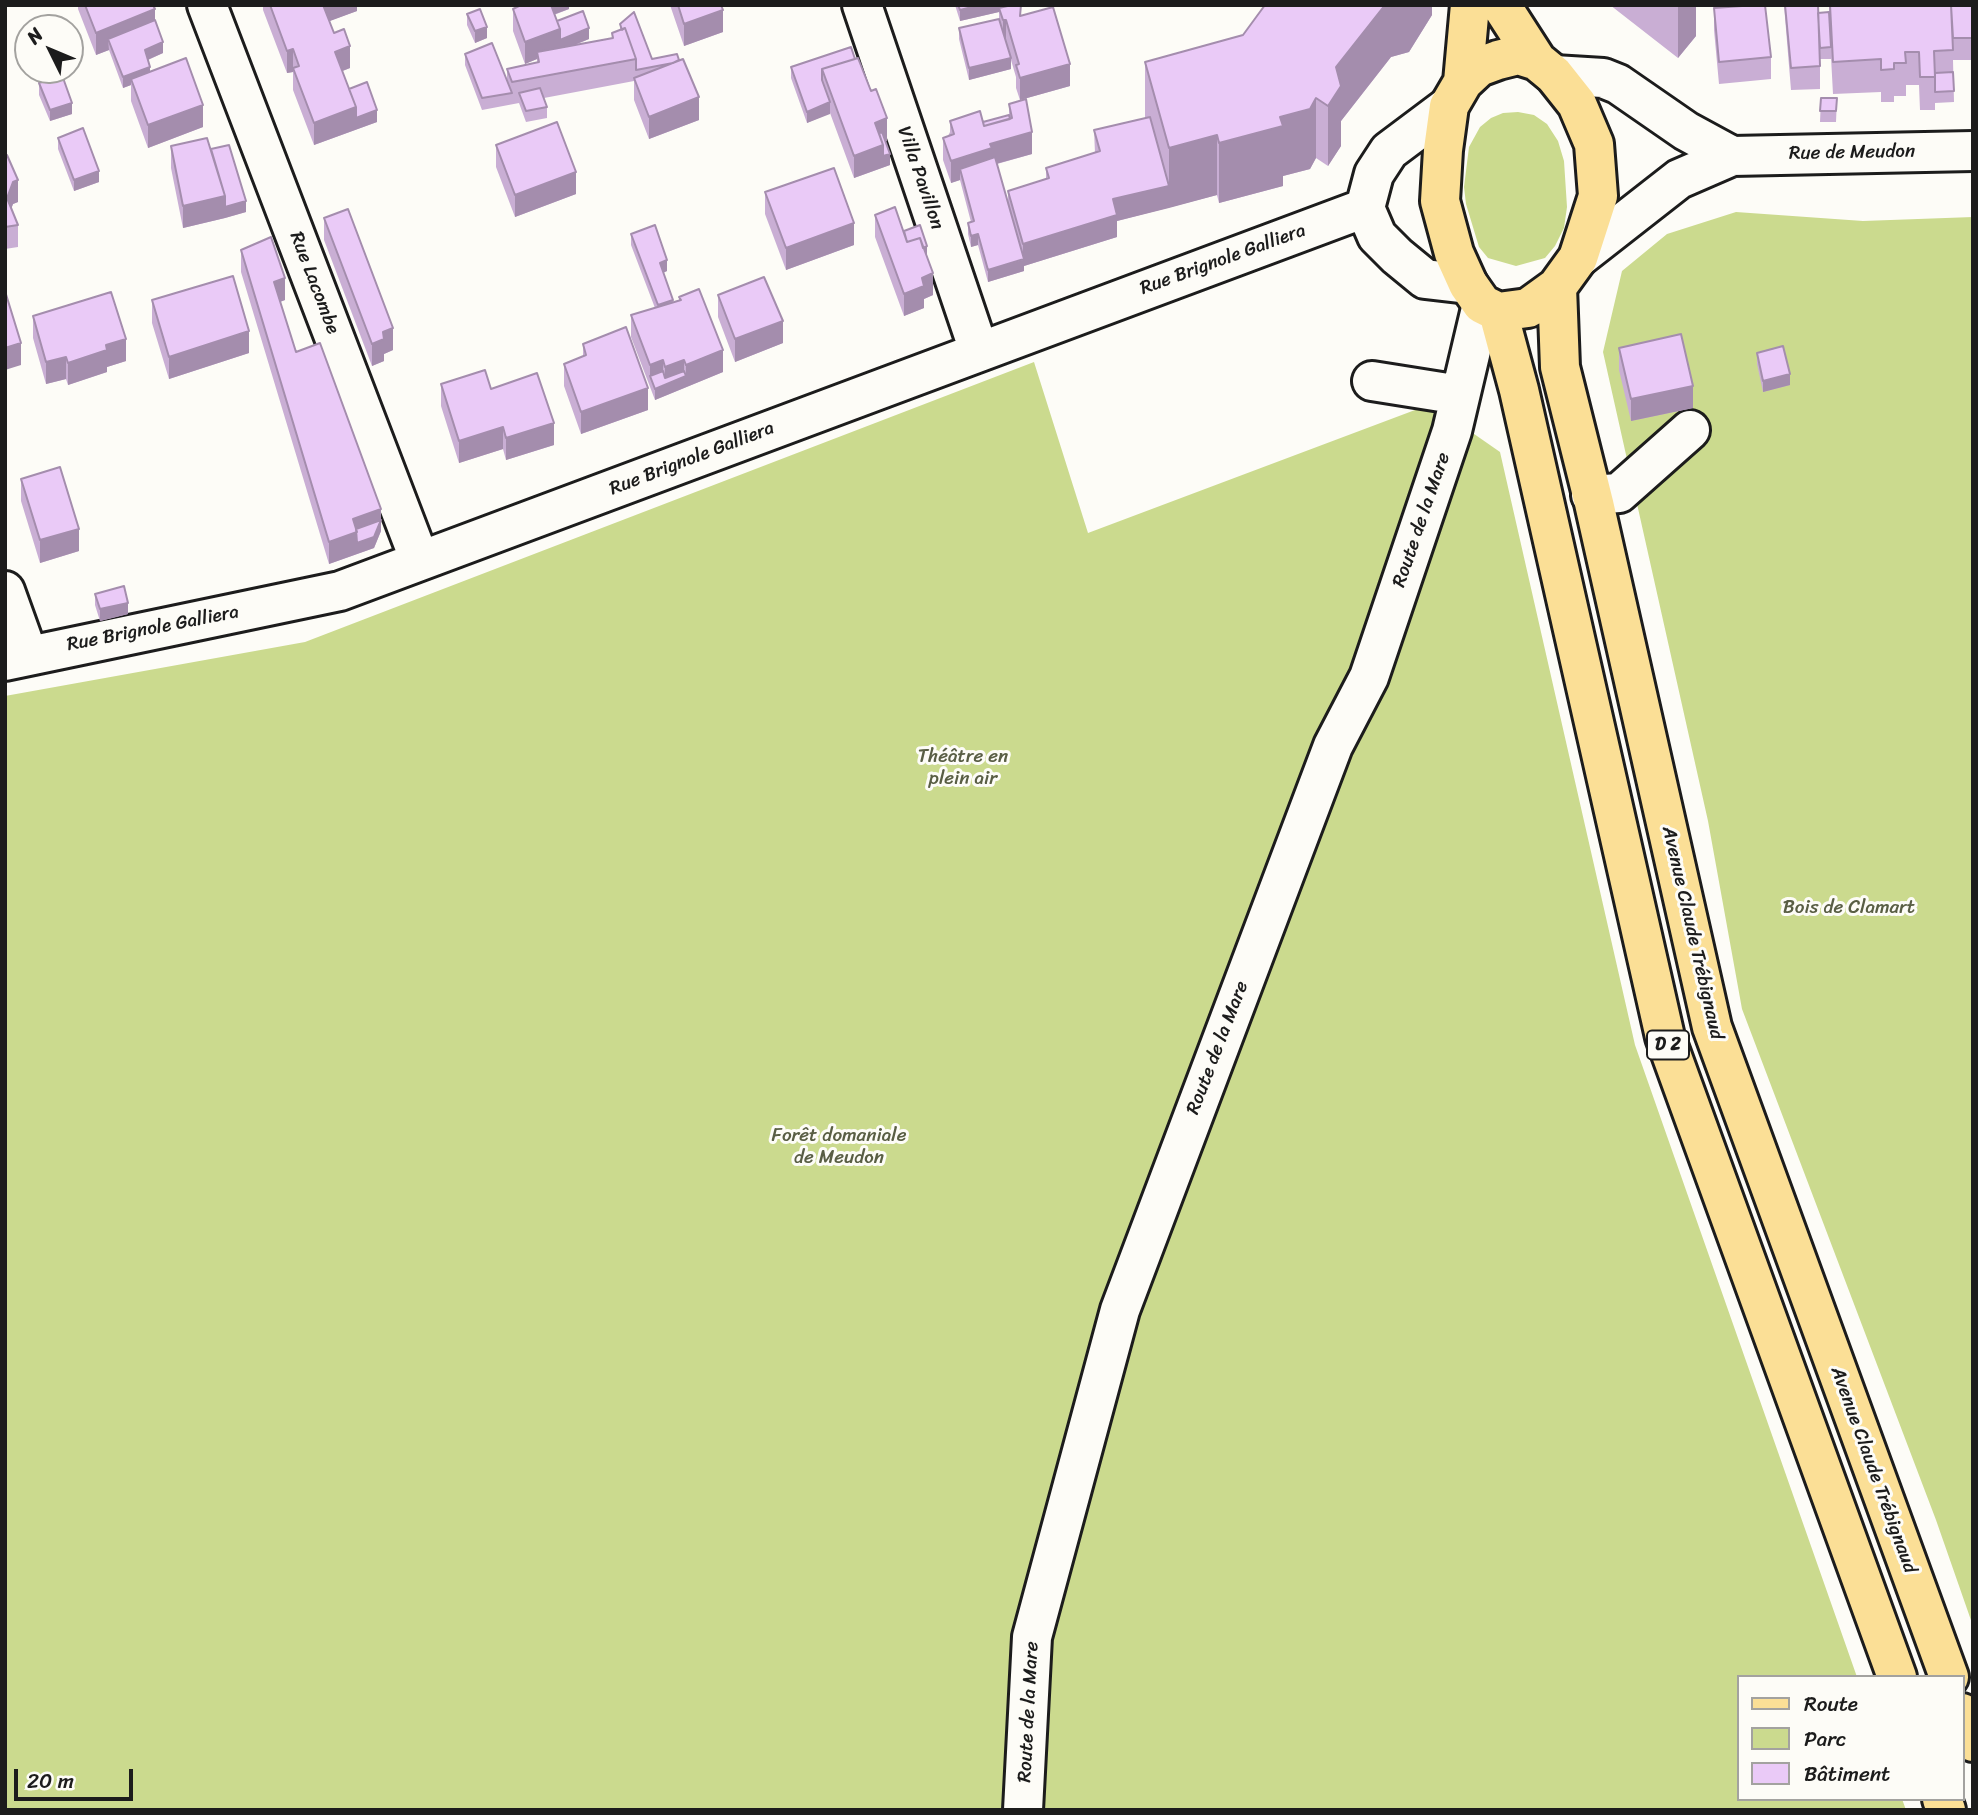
<!DOCTYPE html>
<html>
<head>
<meta charset="utf-8">
<style>
  body { margin:0 }
  #map { position:relative; width:1978px; height:1815px; overflow:hidden; background:#fdfcf7; font-family:Sriracha,sans-serif }
  canvas { display:block }
  .frame { position:absolute; inset:0; border:7px solid #1c1c1c; pointer-events:none }
  .legend { position:absolute; left:1737px; top:1675px; width:228px; height:126px; box-sizing:border-box; background:#fdfcf7; border:2px solid #a3a29f; margin:0; padding:9px 12px; list-style:none; font-size:21px; color:#1c1c1c }
  .legend li { display:flex; align-items:center; gap:14px; height:35px }
  .legend b { width:35px; border:2px solid #a3a29f }
  .north { position:absolute; left:14px; top:14px; width:70px; height:70px; box-sizing:border-box; background:#fdfcf7; border:2px solid #a3a29f; border-radius:50%; rotate:313deg; font-size:19px; font-weight:700; line-height:28px; text-align:center; color:#1c1c1c }
  .north::after { content:''; display:block; margin:auto; width:24px; height:32px; background:#1c1c1c; clip-path:polygon(50% 0,100% 100%,50% 72%,0 100%) }
  .scale { position:absolute; left:14px; top:1769px; width:119px; height:32px; box-sizing:border-box; border:4px solid #1c1c1c; border-top:0; padding-left:9px; font-size:21px; line-height:24px; white-space:nowrap; color:#1c1c1c; -webkit-text-stroke:5px #fdfcf7; paint-order:stroke }
</style>
</head>
<body>
<div id="map">
<canvas width="1978" height="1815"></canvas>
<div class="frame"></div>
<ul class="legend">
<li><b style="height:9px;background:#fbdf96"></b>Route</li>
<li><b style="height:19px;background:#cbda8e"></b>Parc</li>
<li><b style="height:19px;background:#eacaf7"></b>Bâtiment</li>
</ul>
<div class="north">N</div>
<div class="scale">20 m</div>
</div>
<script>
const ctx = document.querySelector('canvas').getContext('2d');
ctx.lineJoin = 'round';
function paint(path, color) { ctx.fillStyle = color; ctx.fill(path, 'evenodd'); }
const poly = rows => new Path2D(rows.map(r => 'M' + r).join(''));
function trace(path, color, width, dash) { ctx.strokeStyle = color; ctx.lineWidth = width; ctx.lineCap = dash ? 'butt' : 'round'; ctx.setLineDash(dash || []); ctx.stroke(path); }
function label(font, color, halo, rows, align = 'center') {
  ctx.font = font + ' Sriracha,sans-serif'; ctx.lineWidth = 6; ctx.setLineDash([]); ctx.textBaseline = 'middle'; ctx.strokeStyle = halo; ctx.fillStyle = color; for (const [text, x, y, turn = 0] of rows) {
    ctx.save(); ctx.translate(x, y); ctx.rotate((+turn || 0) * Math.PI / 180); ctx.textAlign = isNaN(turn) ? turn : align; if (halo) ctx.strokeText(text, 0, 0); ctx.fillText(text, 0, 0); ctx.restore();
  }
}
const green = poly([
  [1518,112,1534,115,1547,124,1558,141,1564,161,1567,207,1564,228,1555,246,1545,258,1516,266,1488,258,1479,247,1466,204,1464,187,1469,147,1480,127,1491,118,1503,113],
  [1736,212,1863,221,1973,217,1973,1626,1936,1520,1742,1009,1708,821,1603,352,1622,271,1667,234],
  [1034,362,1088,533,1431,404,1500,452,1635,1045,1857,1677,1738,1677,1738,1799,1902,1799,1906,1810,5,1810,5,696,305,642]
]);
const minor = poly([
  [207,5,420,561],
  [862,5,979,351],
  [1554,75,1603,78,1618,84,1686,131,1732,156],
  [1449,106,1389,151,1374,174,1365,208,1377,236,1397,256,1425,279,1468,284],
  [1578,258,1679,179,1732,156,1973,151],
  [1372,381,1460,395],
  [1591,495,1619,493,1690,430],
  [5,591,28,655],
  [5,661,340,591,1365,208],
  [1023,1810,1032,1637,1120,1310,1333,746,1369,677,1452,431,1482,304]
]);
const major = poly([
  [1501,5,1537,61],
  [1518,55,1537,61,1554,75,1577,104,1594,144,1598,196,1578,258,1557,287,1528,308,1498,312,1482,304,1468,284,1454,253,1440,201,1443,150,1449,106,1463,82,1479,67,1498,60,1518,55],
  [1463,82,1470,5],
  [1557,287,1560,367,1594,503,1712,1027,1949,1677],
  [1498,312,1519,390,1665,1037,1897,1677],
  [1962,1713,1973,1742],
  [1942,1799,1946,1810]
]);
const wall = poly([
  [78,5,153,5,155,20,163,53,148,60,150,72,203,127,148,148,131,101,131,85,123,88,109,50,96,55,78,9],
  [263,5,357,5,357,11,329,21,350,68,342,71,349,89,377,122,314,145,293,90,293,72,287,73,263,10],
  [519,5,569,5,569,9,554,15,557,21,589,39,575,45,612,38,612,33,620,30,620,24,652,59,677,54,699,120,649,139,634,100,634,81,544,98,547,107,547,118,526,122,519,103,482,110,465,65,465,54,507,80,507,69,537,62,537,59,525,64,513,31,513,9],
  [670,5,721,5,723,32,684,46],
  [955,5,1000,5,1000,8,1021,16,1070,86,1020,100,1016,88,1016,77,1011,60,1011,69,969,80,959,39,959,28,999,19,999,12,960,21],
  [1432,5,1432,15,1409,52,1391,57,1341,121,1341,146,1328,166,1316,158,1310,169,1283,176,1283,186,1219,203,1217,195,1117,221,1117,237,1024,266,1024,271,988,282,978,245,971,247,968,234,968,223,971,222,960,180,951,183,943,160,943,138,948,136,950,132,950,121,983,122,1009,115,1009,104,1032,154,997,164,1008,203,1008,191,1046,179,1046,168,1095,153,1094,130,1145,118,1145,62],
  [1610,5,1696,5,1696,36,1678,58],
  [1784,5,1818,5,1818,13,1829,12,1829,5,1973,5,1973,60,1953,60,1954,102,1935,103,1935,110,1920,110,1919,85,1906,85,1906,96,1894,96,1894,102,1881,102,1881,92,1833,94,1831,57,1831,59,1820,59,1820,89,1791,90],
  [1714,8,1771,57,1771,79,1719,84,1714,30],
  [467,14,487,38,475,43,467,25],
  [855,59,887,141,885,141,890,165,854,178,830,113,807,123,791,78,791,67],
  [39,83,72,114,50,121,39,95],
  [1821,98,1837,98,1836,122,1820,122],
  [58,138,99,182,74,191,58,149],
  [496,145,576,194,515,217,496,167],
  [171,146,211,149,246,212,225,218,183,228,171,168],
  [5,156,18,202,13,204,11,209,18,225,18,247,5,249],
  [765,192,854,245,786,270,765,214],
  [875,215,904,231,927,258,933,295,924,299,924,308,904,316,875,237],
  [324,218,393,350,384,354,384,361,372,366,324,240],
  [631,234,667,271,663,273,673,302,679,300,679,297,723,372,655,400,631,337,631,315,655,308,631,245],
  [241,250,285,300,280,302,296,352,381,531,374,548,329,564,241,272],
  [718,295,783,343,735,362,718,317],
  [152,300,249,353,169,379,152,323],
  [33,316,126,361,107,367,107,372,68,385,66,379,46,384,33,338],
  [583,344,648,410,581,434,564,386,564,364,583,356],
  [1619,348,1693,408,1631,421,1619,370],
  [1757,353,1790,385,1763,392,1757,364],
  [441,384,491,389,554,445,506,460,503,449,459,463,441,406],
  [21,479,79,551,40,563,21,501],
  [95,594,128,614,100,621,95,605]
]);
const shadedWall = poly([
  [322,5,357,5,357,11,322,24],
  [547,5,569,5,569,9,547,17],
  [980,5,1000,5,1000,11,999,8,999,12,960,21,960,10],
  [1385,5,1432,5,1432,15,1409,52,1391,57,1341,121,1341,146,1328,166,1328,106,1336,67],
  [1678,5,1696,5,1696,36,1678,58],
  [155,9,155,31,108,39,109,50,96,55,96,33],
  [723,10,723,32,684,46,684,24],
  [1003,20,1006,20,1006,42,1003,43],
  [487,27,487,38,475,43,475,31],
  [589,28,589,39,539,59,537,52,537,59,525,64,525,42,560,29],
  [163,42,163,53,145,61,145,50],
  [350,46,350,68,335,74,335,52],
  [293,49,293,72,287,73,287,51],
  [1011,58,1011,69,969,80,969,68],
  [1070,64,1070,86,1020,100,1020,78],
  [150,67,150,78,131,79,131,85,123,88,123,77],
  [699,97,699,120,649,139,649,117],
  [1316,98,1316,158,1310,169,1283,176,1283,186,1219,203,1219,143,1280,117],
  [830,102,830,114,807,123,807,112],
  [72,103,72,114,50,121,50,110],
  [203,105,203,127,148,148,148,125],
  [356,107,377,110,377,122,314,145,314,123],
  [887,118,887,141,879,144,875,123],
  [1032,132,1032,154,992,165,960,169,960,180,951,183,951,161,984,137],
  [1217,135,1217,195,1169,208,1169,148],
  [883,145,890,154,890,165,854,178,854,156],
  [99,171,99,182,74,191,74,180],
  [576,172,576,194,515,217,515,195],
  [18,180,18,202,13,204,7,220,7,198,13,182],
  [1169,186,1169,208,1117,221,1117,237,1024,266,1024,271,988,282,988,270,1023,260,1023,244,1113,199],
  [225,196,246,201,246,212,225,218,183,228,183,206],
  [854,223,854,245,786,270,786,248],
  [978,234,978,245,971,247,971,236],
  [927,246,927,258,907,253],
  [667,260,667,271,660,274,660,263],
  [933,273,933,295,924,299,924,308,904,316,904,294,922,278],
  [285,278,285,300,274,304,274,282],
  [783,321,783,343,735,362,735,339],
  [393,328,393,350,384,354,384,361,372,366,372,344,383,332],
  [249,331,249,353,169,379,169,357],
  [126,339,126,361,107,367,107,372,68,385,68,363,106,345],
  [21,343,21,365,5,370,5,348],
  [723,350,723,372,655,400,655,389,665,385,665,367,684,360,684,377,686,377,686,365],
  [66,357,66,379,46,384,46,362],
  [663,360,663,383,650,376,650,387,650,365],
  [1790,374,1790,385,1763,392,1763,381],
  [1693,386,1693,408,1631,421,1631,399],
  [648,388,648,410,581,434,581,412],
  [554,423,554,445,506,460,506,438],
  [503,427,503,449,459,463,459,441],
  [381,509,381,531,374,548,329,564,329,542,353,519],
  [79,529,79,551,40,563,40,540],
  [128,603,128,614,100,621,100,609]
]);
const building = poly([
  [85,5,153,5,155,9,96,33,85,5],
  [270,5,323,5,334,33,344,29,350,46,335,52,356,107,314,123,293,68,299,66,293,49,287,51,270,5],
  [521,5,551,5,560,29,525,42,513,9,521,5],
  [678,5,721,5,723,10,684,24,678,5],
  [958,5,980,5,960,10,958,5],
  [1012,5,1021,5,1020,16,1053,7,1070,64,1020,78,1016,65,1019,64,1006,20,1003,20,999,8,1012,5],
  [1265,5,1385,5,1336,67,1341,86,1328,106,1316,98,1310,109,1280,117,1283,126,1219,143,1217,135,1169,148,1145,62,1243,35,1265,5],
  [1756,5,1765,5,1771,57,1719,62,1714,8,1756,5],
  [1785,5,1818,5,1820,66,1791,68,1785,5],
  [1830,5,1951,5,1953,50,1934,51,1935,77,1920,77,1919,52,1905,52,1906,63,1894,63,1894,69,1881,70,1881,59,1833,62,1830,5],
  [1951,5,1973,5,1973,38,1953,38,1951,5],
  [480,9,487,27,475,31,467,14,480,9],
  [583,11,589,28,560,40,560,29,557,21,583,11],
  [634,12,652,59,677,54,679,60,673,63,636,70,636,59,625,28,622,30,620,24,634,12],
  [1829,12,1831,47,1820,48,1818,13,1829,12],
  [999,19,1011,58,969,68,959,28,999,19],
  [155,20,163,42,145,50,150,67,123,77,108,39,155,20],
  [625,28,636,59,512,82,507,69,539,62,537,52,613,38,612,33,625,28],
  [492,43,512,93,482,98,465,54,492,43],
  [851,47,855,59,822,69,822,80,830,102,807,112,791,67,851,47],
  [186,58,203,105,148,125,131,79,186,58],
  [858,58,871,91,876,89,887,118,875,123,883,145,854,156,822,69,858,58],
  [683,59,699,97,649,117,634,78,683,59],
  [1953,72,1954,91,1935,92,1935,73,1953,72],
  [62,75,72,103,50,110,39,83,62,75],
  [367,82,377,110,356,118,356,107,349,89,367,82],
  [540,88,547,107,526,111,519,93,540,88],
  [1821,98,1837,98,1836,111,1820,111,1821,98],
  [1026,99,1032,132,990,144,992,148,951,161,943,138,954,134,950,121,980,111,984,126,1012,118,1009,104,1026,99],
  [1009,115,1010,119,984,126,983,122,1009,115],
  [1150,117,1169,186,1113,199,1117,215,1023,244,1008,191,1049,178,1046,168,1100,151,1094,130,1150,117],
  [557,122,576,172,515,195,496,145,557,122],
  [83,128,99,171,74,180,58,138,83,128],
  [882,132,890,154,883,156,883,145,879,133,882,132],
  [207,138,225,196,183,206,171,146,207,138],
  [229,145,246,201,225,207,225,196,211,149,229,145],
  [7,155,18,180,13,182,7,198,18,225,5,227,5,156,7,155],
  [995,157,1024,259,988,270,978,234,971,236,968,223,974,221,960,169,995,157],
  [834,168,854,223,786,248,765,192,834,168],
  [895,207,907,242,920,238,933,273,922,278,924,286,904,294,875,215,895,207],
  [348,209,393,328,383,332,384,339,372,344,324,218,348,209],
  [655,225,667,260,660,263,673,300,658,305,631,234,655,225],
  [920,225,927,246,923,248,920,238,907,242,904,231,920,225],
  [271,237,285,278,274,282,296,352,320,343,381,509,353,519,357,532,329,542,241,250,271,237],
  [233,276,249,331,169,357,152,300,233,276],
  [764,277,783,321,735,339,718,295,764,277],
  [699,289,723,350,686,365,684,360,665,367,663,360,650,365,631,315,681,300,679,297,699,289],
  [5,291,21,343,5,348,5,291],
  [111,292,126,339,106,345,107,350,68,363,66,357,46,362,33,316,111,292],
  [626,327,648,388,581,412,564,364,586,355,583,344,626,327],
  [1681,334,1693,386,1631,399,1619,348,1681,334],
  [1783,346,1790,374,1763,381,1757,353,1783,346],
  [485,370,491,389,537,373,554,423,506,438,503,427,459,441,441,384,485,370],
  [663,371,665,378,684,371,686,376,655,389,650,376,663,371],
  [60,467,79,529,40,540,21,479,60,467],
  [381,520,374,537,357,543,356,529,381,520],
  [124,586,128,603,100,609,95,594,124,586]
]);
const shields = [
  [1668,1045,42]
];
const shieldNames = [
  ["D 2",1668,1045]
];
const streetNames = [
  ["Rue de Meudon",1852,153,-1],
  ["Villa Pavillon",920,178,71],
  ["Rue Brignole Galliera",1223,260,-20],
  ["Rue Lacombe",314,283,69],
  ["Rue Brignole Galliera",692,459,-21],
  ["Route de la Mare",1422,520,-71],
  ["Rue Brignole Galliera",153,629,-11],
  ["Avenue Claude Trébignaud",1692,933,77],
  ["Route de la Mare",1218,1048,-69],
  ["Avenue Claude Trébignaud",1873,1470,70],
  ["Route de la Mare",1029,1712,-87]
];
const parkNames = [
  ["Théâtre en",963,757],
  ["plein air",963,779],
  ["Bois de Clamart",1849,908],
  ["Forêt domaniale",839,1136],
  ["de Meudon",839,1158]
];
paint(green, '#cbda8e');
trace(minor, '#1c1c1c', 44);
trace(major, '#1c1c1c', 44);
trace(minor, '#fdfcf7', 38);
trace(major, '#fbdf96', 38);
paint(wall, '#c9aed4');
paint(shadedWall, '#a48dad');
paint(building, '#eacaf7');
trace(building, '#a48dad', 2);
for (const [x, y, w] of shields) { const box = new Path2D(); box.roundRect(x - w / 2, y - 14.5, w, 29, 5); ctx.fillStyle = '#fdfcf7'; ctx.fill(box); trace(box, '#1c1c1c', 2); }
label('bold 18px', '#1c1c1c', null, shieldNames);
label('19px', '#1c1c1c', '#fdfcf7', streetNames);
label('19px', '#595e44', '#fdfcf7', parkNames);
</script>
</body>
</html>
